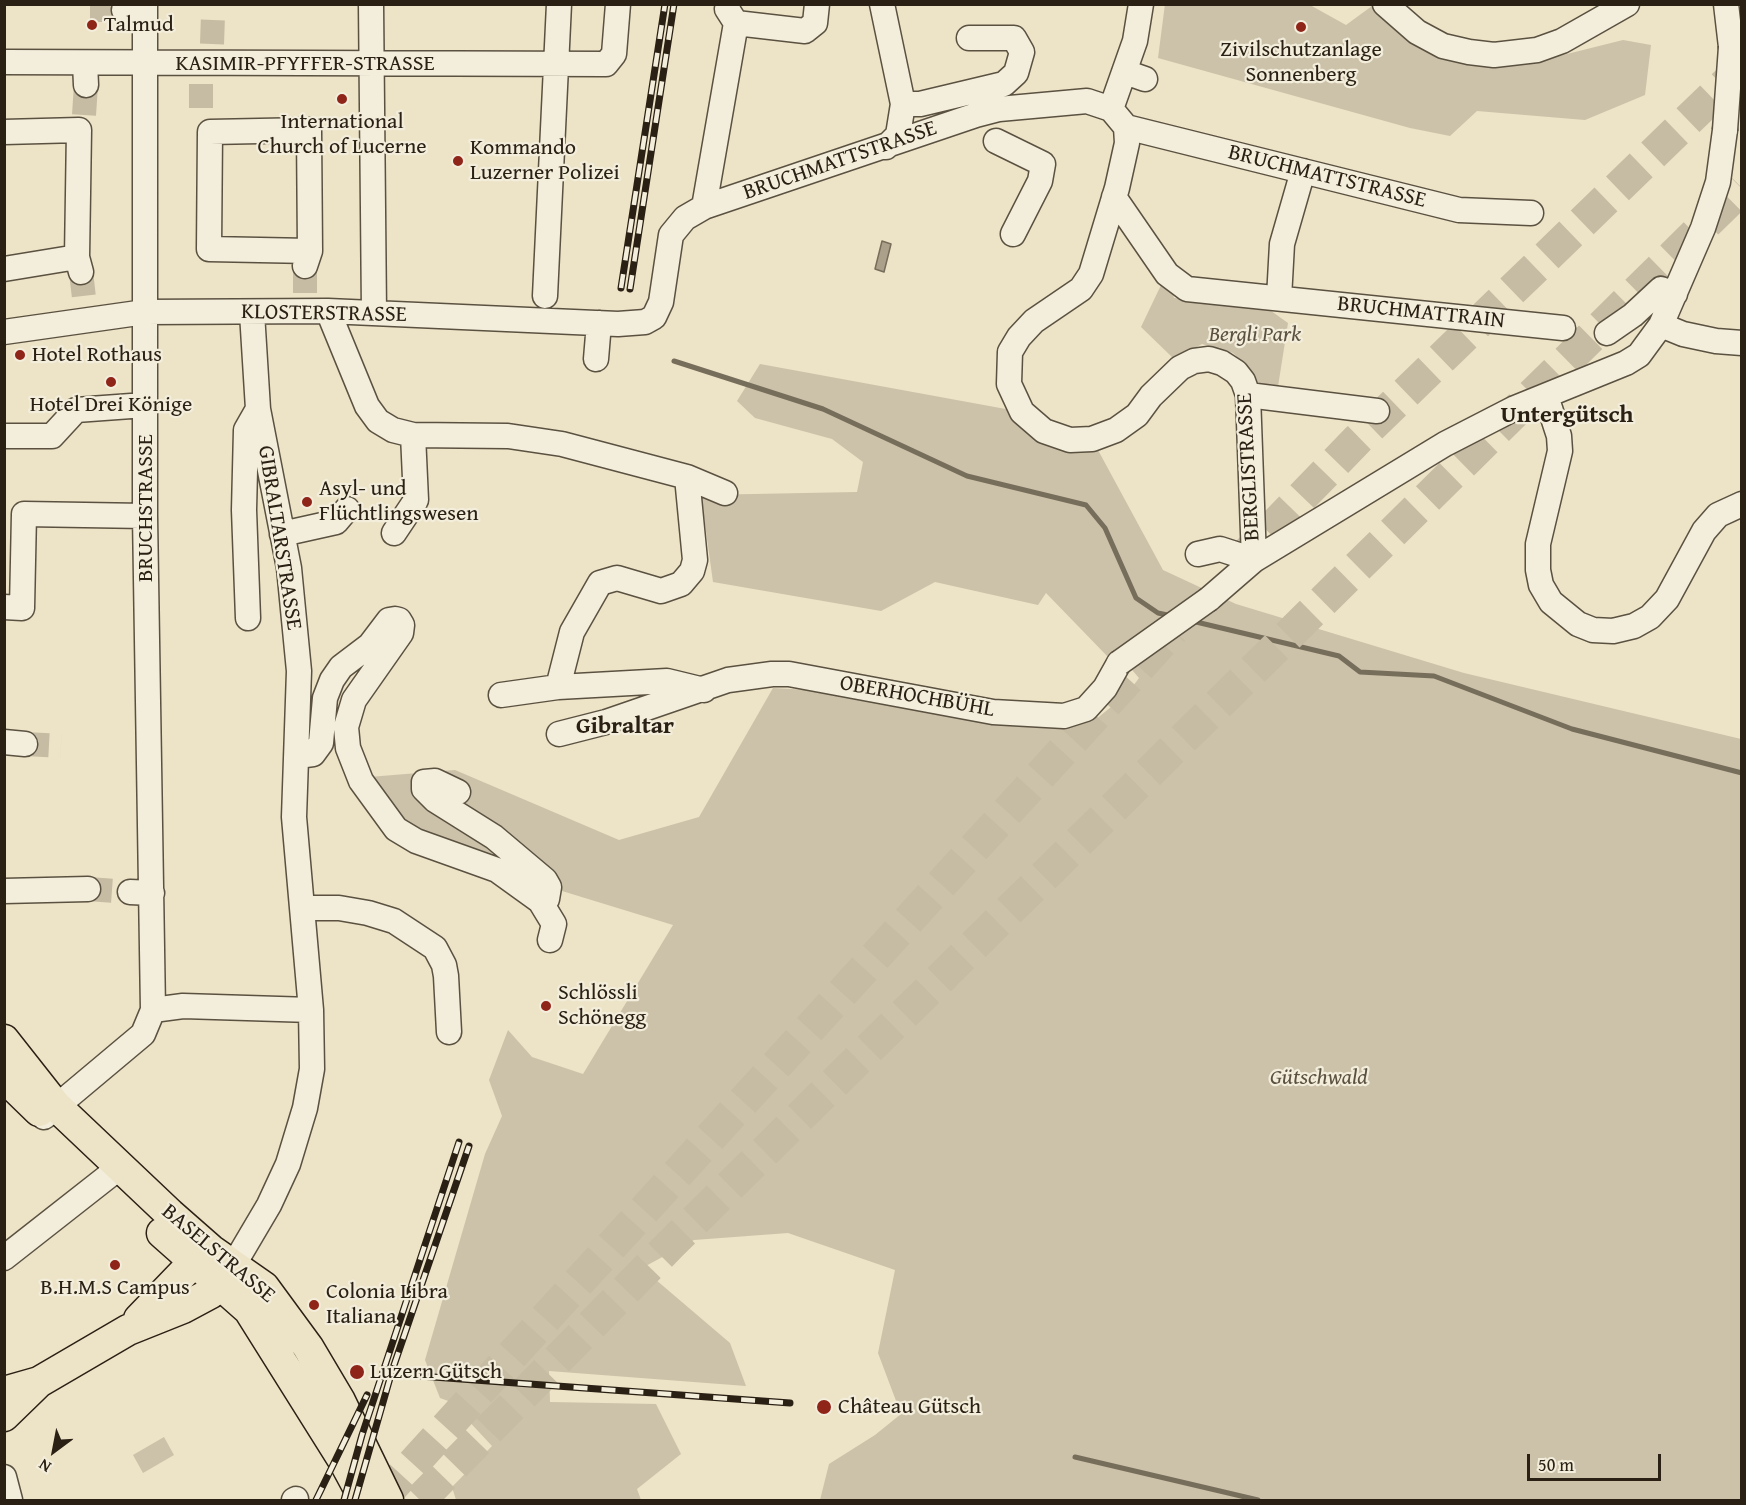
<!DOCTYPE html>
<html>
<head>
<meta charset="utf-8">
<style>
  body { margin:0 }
  #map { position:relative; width:1746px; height:1505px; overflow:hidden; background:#ede3c7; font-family:"Gentium Book Plus",serif }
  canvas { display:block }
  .frame { position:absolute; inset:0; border:6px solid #2a2014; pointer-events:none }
  .north { position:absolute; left:24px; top:1421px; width:60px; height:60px; -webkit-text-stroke:4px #f3eddb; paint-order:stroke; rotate:212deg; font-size:16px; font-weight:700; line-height:24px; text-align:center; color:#2a2014 }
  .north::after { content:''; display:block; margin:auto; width:21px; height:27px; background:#2a2014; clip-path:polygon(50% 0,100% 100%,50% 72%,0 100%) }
  .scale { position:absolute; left:1527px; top:1454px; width:134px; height:27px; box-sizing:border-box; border:3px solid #2a2014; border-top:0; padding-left:8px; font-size:18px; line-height:21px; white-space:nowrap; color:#2a2014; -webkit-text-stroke:4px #f3eddb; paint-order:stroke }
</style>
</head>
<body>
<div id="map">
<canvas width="1746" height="1505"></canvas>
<div class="frame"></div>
<div class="north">N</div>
<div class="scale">50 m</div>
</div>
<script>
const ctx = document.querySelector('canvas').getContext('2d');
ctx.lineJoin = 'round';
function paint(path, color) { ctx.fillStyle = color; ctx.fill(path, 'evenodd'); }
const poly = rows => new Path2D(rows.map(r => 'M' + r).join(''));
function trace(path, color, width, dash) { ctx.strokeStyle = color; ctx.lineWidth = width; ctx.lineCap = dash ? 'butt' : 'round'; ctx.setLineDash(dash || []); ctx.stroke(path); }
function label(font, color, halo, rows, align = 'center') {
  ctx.font = font + ' "Gentium Book Plus",serif'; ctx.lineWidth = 4.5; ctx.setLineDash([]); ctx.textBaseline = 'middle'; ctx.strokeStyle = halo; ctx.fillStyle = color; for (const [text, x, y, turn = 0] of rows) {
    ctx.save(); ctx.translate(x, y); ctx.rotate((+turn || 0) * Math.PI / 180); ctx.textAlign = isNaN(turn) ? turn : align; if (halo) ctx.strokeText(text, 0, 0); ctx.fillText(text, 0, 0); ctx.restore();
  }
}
const green = poly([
  [1165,4,1310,5,1346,25,1372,6,1409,40,1494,61,1559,56,1623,40,1651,45,1645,95,1585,120,1477,111,1450,136,1410,128,1158,58],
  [1162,283,1171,286,1174,298,1267,308,1288,323,1277,393,1256,390,1250,369,1233,353,1202,344,1174,359,1141,327],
  [760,364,1022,412,1092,439,1163,570,1236,604,1464,673,1741,739,1741,1500,820,1500,829,1464,875,1435,901,1414,878,1353,895,1270,788,1233,694,1240,642,1268,730,1343,746,1386,549,1371,550,1402,656,1404,681,1454,637,1489,641,1500,456,1500,452,1487,492,1446,451,1402,440,1398,425,1360,485,1154,502,1116,489,1080,508,1030,532,1057,583,1074,673,925,549,887,406,826,369,777,455,770,619,840,699,817,773,688,902,695,1076,729,1095,720,1127,694,1139,678,1127,664,1109,658,1046,593,1038,605,935,582,881,611,713,582,701,495,857,492,863,462,832,439,755,418,737,401],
  [164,1437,174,1455,143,1473,133,1455]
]);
const water = poly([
  [882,241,891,244,884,272,875,269,882,241]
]);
const stream = poly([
  [674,361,823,409,967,476,1086,505,1105,528,1136,598,1158,613,1172,616],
  [1192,621,1339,656,1360,672,1434,676,1572,729,1742,773],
  [1075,1457,1258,1500]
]);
const minorTunnel = poly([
  [90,10,124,10],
  [212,44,213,15],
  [201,84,201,114],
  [84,115,86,85],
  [81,272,85,306],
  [305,293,305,266],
  [25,744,61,746],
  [88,889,130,892]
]);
const highwayTunnel = poly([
  [1234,567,1358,439,1742,68],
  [380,1500,1173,630],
  [420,1500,671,1244,1742,188]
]);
const minor = poly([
  [371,4,374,313],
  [728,4,727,9,736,23,805,31,815,23,817,4],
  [882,4,903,104,898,135,886,147],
  [1385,4,1417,32,1443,46,1469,52,1494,55,1537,50,1562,41,1627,4],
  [1726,4,1731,47],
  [124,10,145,9],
  [4,62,606,64,614,54,618,4],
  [85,63,86,85],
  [1125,72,1145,79],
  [903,104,920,104,1004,84,1016,73,1022,52,1014,38,969,38],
  [1111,109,1135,41,1141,4],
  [1126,127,1459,210,1531,213],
  [4,132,79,130,77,257,81,272],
  [996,141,1043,164,1040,181,1013,234],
  [1114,197,1167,274,1187,289,1563,328],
  [704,207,736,23],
  [305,266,310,251,309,130,210,132,209,249,310,251],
  [4,269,77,257],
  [545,296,559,4],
  [1279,298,1282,244,1303,171],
  [328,311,367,406,378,421,393,430,413,435,508,436,562,444,687,477,725,493],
  [1661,325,1683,334,1716,341,1742,343],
  [4,332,145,312,328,311,618,324,645,322,654,317,661,302,671,235,685,218,704,207,976,115,999,109,1087,101,1111,109,1126,127,1127,143,1117,188,1091,274,1081,289,1034,321,1019,337,1010,352,1009,384,1022,412,1044,431,1070,440,1092,439,1116,430,1137,415,1151,396,1180,368,1194,361,1209,359,1222,363,1236,372,1243,381,1248,395,1254,560],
  [1607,333,1633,315,1661,289,1675,294],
  [596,359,599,323],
  [1248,395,1377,411],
  [1546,396,1559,436,1560,451,1538,544,1538,570,1541,585,1551,602,1578,624,1593,630,1613,631,1634,626,1650,617,1667,599,1704,531,1718,515,1742,504],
  [4,436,52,436,76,410,145,405],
  [394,533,416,500,413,435],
  [282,534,336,522,347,509],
  [1198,554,1220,549,1254,560],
  [1209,599,1254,560,1445,444,1515,408,1626,363,1639,355,1661,325,1703,228,1718,182,1725,130],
  [4,607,22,608,24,514,145,516],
  [248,618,244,510,246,430,258,409],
  [558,687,572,632,600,583,617,578,661,591,681,584,692,571,695,560,687,477],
  [501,695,558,687,667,681,704,690],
  [559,734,606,722,728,680,772,674,789,674,993,712,1064,716,1086,709,1105,688,1119,663],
  [4,742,25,744],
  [298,756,313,754,321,743,325,698,332,680,341,667,370,645,389,620,395,619,399,620,402,625,401,633,354,700,346,727,348,748,361,781,396,829,416,841,497,870,540,901,547,899,549,887,545,880,494,837,435,800,424,789,424,782,435,781,458,792],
  [4,891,88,889],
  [130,892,152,893],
  [540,901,554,924,550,940],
  [302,908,339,908,368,913,394,921,435,948,444,965,446,976,449,1032],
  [153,1010,183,1006,311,1010],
  [44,1117,143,1034,153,1010,145,516,145,4],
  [4,1258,120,1167],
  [233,1266,269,1205,288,1164,305,1108,312,1069,311,1010,294,817,299,671,289,568,258,409,252,313],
  [4,1477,10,1500],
  [294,1500,296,1499]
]);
const major = poly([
  [4,1040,56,1106,170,1214,211,1250,264,1287,308,1347,340,1401,388,1500],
  [4,1077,39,1111],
  [162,1233,249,1310,345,1463,365,1500],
  [139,1319,193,1263,213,1260],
  [4,1392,39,1382,128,1330,183,1308,211,1293,222,1284,232,1269],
  [4,1416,39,1382]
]);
const rail = poly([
  [621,288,665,4],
  [630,289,674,4],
  [406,1375,790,1403],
  [316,1500,367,1395],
  [344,1500,362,1435,459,1142],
  [355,1500,392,1371,469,1146]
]);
const minorBridge = poly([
  [1725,130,1731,47],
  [1119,663,1209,599]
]);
const markers = [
  [92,25,6,"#8f2418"],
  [1301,27,6,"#8f2418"],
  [342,99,6,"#8f2418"],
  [458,161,6,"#8f2418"],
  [20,355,6,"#8f2418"],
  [111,382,6,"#8f2418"],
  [307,502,6,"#8f2418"],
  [546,1006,6,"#8f2418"],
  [115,1265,6,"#8f2418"],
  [314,1305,6,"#8f2418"],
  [357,1372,8,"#8f2418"],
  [824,1407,8,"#8f2418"]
];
const poiNames = [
  ["Talmud",104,25],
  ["Zivilschutzanlage",1301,50,"center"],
  ["Sonnenberg",1301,75,"center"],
  ["International",342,122,"center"],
  ["Church of Lucerne",342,147,"center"],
  ["Kommando",470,148],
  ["Luzerner Polizei",470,173],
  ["Hotel Rothaus",32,355],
  ["Hotel Drei Könige",111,405,"center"],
  ["Asyl- und",319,489],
  ["Flüchtlingswesen",319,514],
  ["Schlössli",558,993],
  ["Schönegg",558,1018],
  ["B.H.M.S Campus",115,1288,"center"],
  ["Colonia Libra",326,1292],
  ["Italiana",326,1317],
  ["Luzern Gütsch",370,1372],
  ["Château Gütsch",838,1407]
];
const streetNames = [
  ["KASIMIR-PFYFFER-STRASSE",305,64],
  ["BRUCHMATTSTRASSE",840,161,-19],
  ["BRUCHMATTSTRASSE",1327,177,14],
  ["BRUCHMATTRAIN",1421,313,6],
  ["KLOSTERSTRASSE",324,314,1],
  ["BERGLISTRASSE",1249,467,-93],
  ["BRUCHSTRASSE",146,508,-90],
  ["GIBRALTARSTRASSE",279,538,81],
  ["OBERHOCHBÜHL",917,697,10],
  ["BASELSTRASSE",218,1254,40]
];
const parkNames = [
  ["Bergli Park",1255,335],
  ["Gütschwald",1319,1078]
];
const neighbourhoodNames = [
  ["Untergütsch",1567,416],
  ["Gibraltar",625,727]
];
paint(green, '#ccc2a9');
paint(water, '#aba18a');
trace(water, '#776d5b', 1.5);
trace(stream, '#776d5b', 5);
trace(minorTunnel, '#c6bca3', 24, [24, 12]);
trace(highwayTunnel, '#c6bca3', 33, [33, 16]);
trace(minor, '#5b5141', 27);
trace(major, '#2a2014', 33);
trace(minor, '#f3eddb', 24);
trace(major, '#ede3c7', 30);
trace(rail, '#2a2014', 7);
trace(rail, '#f3eddb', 4.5, [14]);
trace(minorBridge, '#5b5141', 27, []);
trace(minorBridge, '#f3eddb', 24);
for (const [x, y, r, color] of markers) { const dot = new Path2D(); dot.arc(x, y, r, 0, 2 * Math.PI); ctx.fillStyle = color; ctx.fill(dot); trace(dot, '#f3eddb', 2); }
label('22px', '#2a2014', '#f3eddb', poiNames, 'left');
label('22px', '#2a2014', '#f3eddb', streetNames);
label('italic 22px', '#5b5141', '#f3eddb', parkNames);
label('bold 24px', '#2a2014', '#f3eddb', neighbourhoodNames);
</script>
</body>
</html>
